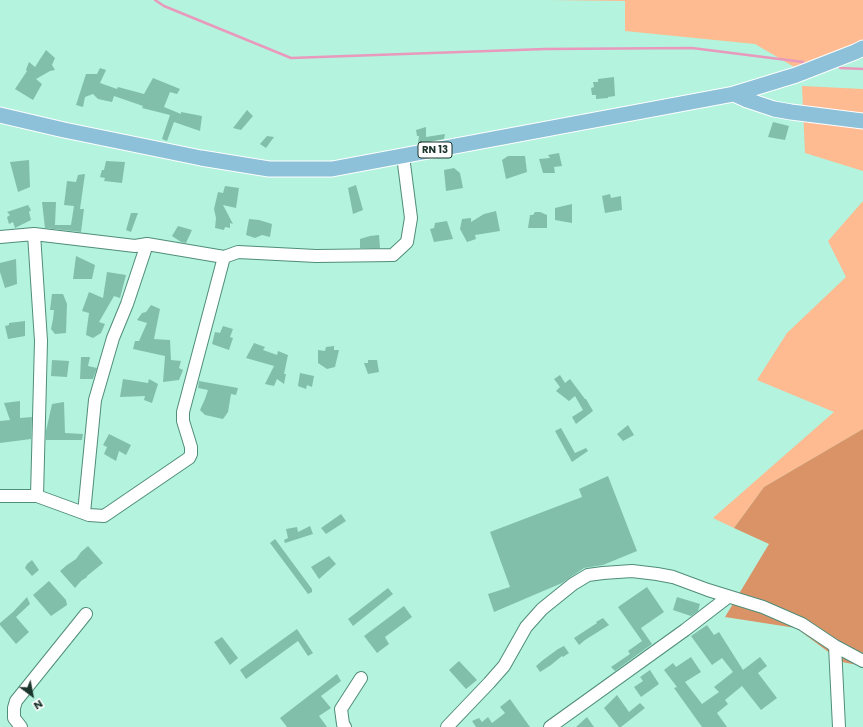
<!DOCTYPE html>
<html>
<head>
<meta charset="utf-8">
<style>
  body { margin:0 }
  #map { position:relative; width:863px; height:727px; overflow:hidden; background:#b4f3de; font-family:Poppins,sans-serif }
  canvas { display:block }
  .north { position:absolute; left:12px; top:675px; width:40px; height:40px; -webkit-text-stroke:3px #fff; paint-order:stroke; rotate:148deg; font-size:11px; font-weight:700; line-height:16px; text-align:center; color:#1b352d }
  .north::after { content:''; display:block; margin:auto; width:14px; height:18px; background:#1b352d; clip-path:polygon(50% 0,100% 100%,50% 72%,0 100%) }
</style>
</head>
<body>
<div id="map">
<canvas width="863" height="727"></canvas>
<div class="north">N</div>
</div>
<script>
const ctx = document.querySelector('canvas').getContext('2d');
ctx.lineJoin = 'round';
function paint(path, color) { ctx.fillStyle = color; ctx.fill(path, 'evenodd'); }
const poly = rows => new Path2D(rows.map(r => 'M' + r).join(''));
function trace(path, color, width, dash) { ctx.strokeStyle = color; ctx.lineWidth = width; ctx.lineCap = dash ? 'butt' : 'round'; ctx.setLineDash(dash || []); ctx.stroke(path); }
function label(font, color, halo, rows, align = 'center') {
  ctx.font = font + ' Poppins,sans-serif'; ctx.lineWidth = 3.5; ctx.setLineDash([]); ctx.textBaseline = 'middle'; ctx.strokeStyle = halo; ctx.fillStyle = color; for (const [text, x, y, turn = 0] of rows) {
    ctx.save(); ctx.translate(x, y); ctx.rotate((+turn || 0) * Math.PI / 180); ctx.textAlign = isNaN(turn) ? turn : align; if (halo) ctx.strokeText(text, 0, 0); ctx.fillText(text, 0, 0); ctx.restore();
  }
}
const green = poly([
  [550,0,863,0,863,41,796,68,755,44,625,31,625,1],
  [802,86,863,89,863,171,805,153],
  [863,201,863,429,764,487,734,528,713,518,834,412,757,380,787,333,846,277,828,241]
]);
const forest = poly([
  [863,429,863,666,842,662,796,628,725,617,769,544,734,528,764,487]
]);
const stream = poly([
  [155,0,164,6,291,58,545,49,692,48,803,62],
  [840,68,863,69]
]);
const building = poly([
  [46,50,55,58,52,65,55,70,50,71,36,79,42,84,33,100,15,89,27,71,26,70,29,62,35,67],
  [100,68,106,70,100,83,117,89,118,87,144,94,153,78,180,89,177,94,170,92,164,107,181,114,181,112,202,116,200,131,174,122,167,141,162,139,170,115,142,108,143,106,114,96,112,102,98,99,93,94,85,97,83,107,76,105,86,74,97,74],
  [614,77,615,96,608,97,608,98,596,99,596,95,592,95,591,88,594,87,593,82,598,82,598,79],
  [247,110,253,116,241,130,233,128],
  [773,122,789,126,785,140,768,137],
  [426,127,426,137,445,134,444,139,418,144,419,136,417,136,416,130],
  [267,136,274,137,266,148,260,144],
  [559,153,562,166,554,167,555,173,543,173,539,159,550,158,548,155],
  [508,156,525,156,527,172,506,179,502,160],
  [29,160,30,187,18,192,10,162],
  [106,161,125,162,122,183,104,181,105,178,100,177,102,170,104,170],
  [454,168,460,173,463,188,446,191,444,170],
  [85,174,80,209,84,209,81,232,45,228,42,202,56,202,55,225,71,225,74,206,64,205,67,181,76,182,78,175],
  [356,185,363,210,353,214,348,188],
  [225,186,239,188,236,208,223,205,233,224,230,223,230,228,225,227,224,230,215,228,216,218,214,209,218,192,223,193],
  [610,194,611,198,621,196,622,210,605,213,602,196],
  [572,204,572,223,555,220,555,208],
  [28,205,31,210,29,212,31,220,15,228,13,222,9,224,7,217,10,215,7,212],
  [496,211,500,231,475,235,476,239,467,242,460,229,462,219,471,218,471,222,484,214],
  [535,212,540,212,547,215,547,228,528,228,530,215,533,215],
  [131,213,138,213,131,232,126,230],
  [249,219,259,220,272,224,270,237,262,235,255,238,246,235],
  [447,221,453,239,434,242,430,229,434,228,435,223],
  [178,226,192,230,186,243,181,242,172,236],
  [379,235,380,248,360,248,360,239,370,236],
  [76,256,95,265,92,279,73,279],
  [16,259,17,284,5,288,0,272,0,263],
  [107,272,126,275,120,298,114,296,99,322,105,324,101,333,93,338,86,335,89,313,82,311,89,292,103,298],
  [52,294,63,294,67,304,66,333,55,334,51,329,53,319,54,310,50,310],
  [151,305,160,309,154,339,170,340,171,360,181,361,179,368,183,370,179,380,163,382,165,356,133,349,135,341,139,341,147,323,137,320,142,313,146,312],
  [25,321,25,336,8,339,5,326,9,325,9,323],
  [223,326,233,329,230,337,233,338,229,350,212,344,215,332,220,333],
  [254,343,265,347,263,350,277,355,278,351,288,355,284,374,286,374,284,384,277,379,274,386,265,384,274,366,246,358],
  [334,346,334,350,339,350,335,367,327,369,318,363,318,350,325,351,326,347],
  [81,357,90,357,88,366,97,368,93,379,80,379],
  [52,360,69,361,67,377,51,376],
  [368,360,377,360,379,372,368,374,364,363,368,363],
  [300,373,314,376,312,387,307,385,306,389,298,386],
  [560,375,565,383,570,379,585,399,586,399,593,411,576,424,572,417,583,410,575,396,569,401,556,391,560,387,554,379],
  [123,379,148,383,149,379,158,384,152,403,144,400,145,396,120,397],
  [199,381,238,388,236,395,231,394,228,412,223,419,205,415,200,410,205,399,208,390,198,388],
  [20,401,20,418,32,417,31,439,0,443,0,421,10,420,4,403],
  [64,402,65,433,83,434,82,440,46,440,46,431,52,404],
  [628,425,634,435,623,441,617,434],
  [561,428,575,453,586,448,588,451,572,462,555,431],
  [109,434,131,445,126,455,119,451,116,461,104,454,107,447,103,445],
  [608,476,637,551,603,565,584,568,569,578,562,583,494,612,488,594,510,587,490,532,582,497,579,489],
  [341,514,346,521,326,534,321,528],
  [310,526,313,534,285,543,284,540,288,538,286,529,297,527,298,532],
  [275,539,312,589,312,592,308,594,270,543],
  [88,546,103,563,87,576,87,577,81,581,75,588,60,571,67,565,76,559,81,552],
  [329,556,336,564,319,579,311,567],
  [32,560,39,570,32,576,25,568,27,564],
  [49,581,66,600,67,605,51,616,33,595],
  [647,587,664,612,641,628,652,644,615,671,611,667,630,654,628,651,642,641,618,607],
  [388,588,393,594,353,626,348,619],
  [27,597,30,604,16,617,29,632,16,644,0,625,0,623,13,612],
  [677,597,700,604,698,611,691,616,673,610],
  [404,606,412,617,385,637,389,644,377,653,364,636],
  [603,618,609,625,585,640,579,645,574,638,597,623,596,622],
  [707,625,714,635,719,632,743,670,760,657,767,666,758,673,777,698,761,710,742,686,725,700,728,704,717,713,727,727,702,727,674,688,677,687,664,670,673,663,676,667,691,657,701,672,685,682,702,704,719,692,714,687,733,672,722,658,712,665,691,636],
  [297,629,313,653,308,656,298,641,246,679,240,670],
  [222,637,238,658,230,665,214,642],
  [564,646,569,653,563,657,562,656,551,665,540,672,536,666,543,660,558,649],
  [459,661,477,680,466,689,449,670],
  [650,670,659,684,641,697,634,687,643,681,640,677],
  [337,674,341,681,321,696,331,708,319,716,327,727,287,727,280,718],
  [617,695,629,712,640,703,645,708,621,727,619,727,604,708],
  [510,699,530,727,476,727,472,721,479,718,482,722,488,717,492,723,505,713,500,707],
  [587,717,594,727,576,727]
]);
const minor = poly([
  [34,234,41,341,37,496],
  [0,237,34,234,135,246,147,244,224,257,238,252,316,256,393,255,407,242,411,218,403,156],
  [0,496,37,496,89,515,104,516,189,458,191,454,191,447,183,421,183,412,224,257],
  [84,513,95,400,113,338,127,304,147,244],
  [835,646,839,727],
  [21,727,14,718,14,708,16,701,86,614],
  [345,727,343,724,341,709,361,678],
  [447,727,489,683,504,666,526,627,542,609,573,584,588,575,603,573,632,571,657,574,673,577,708,590,763,607,802,624,835,646,863,661],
  [550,727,685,630,728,597]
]);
const major = poly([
  [734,94,747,100,774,109,791,112,863,121],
  [0,115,64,130,201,158,269,169,332,169,734,94,796,75,855,52,863,48]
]);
const shields = [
  [435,150,34]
];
const shieldNames = [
  ["RN 13",435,150]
];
paint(green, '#feba91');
paint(forest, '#da9367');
trace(stream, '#e899bc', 2.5);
paint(building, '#81bfab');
trace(minor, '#508d7a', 14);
trace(major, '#fff', 17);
trace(minor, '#fff', 12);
trace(major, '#8cc1d9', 15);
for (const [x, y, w] of shields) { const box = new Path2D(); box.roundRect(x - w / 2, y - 8, w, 16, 3); ctx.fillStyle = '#fff'; ctx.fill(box); trace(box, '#1b352d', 1); }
label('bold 10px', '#1b352d', null, shieldNames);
</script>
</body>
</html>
